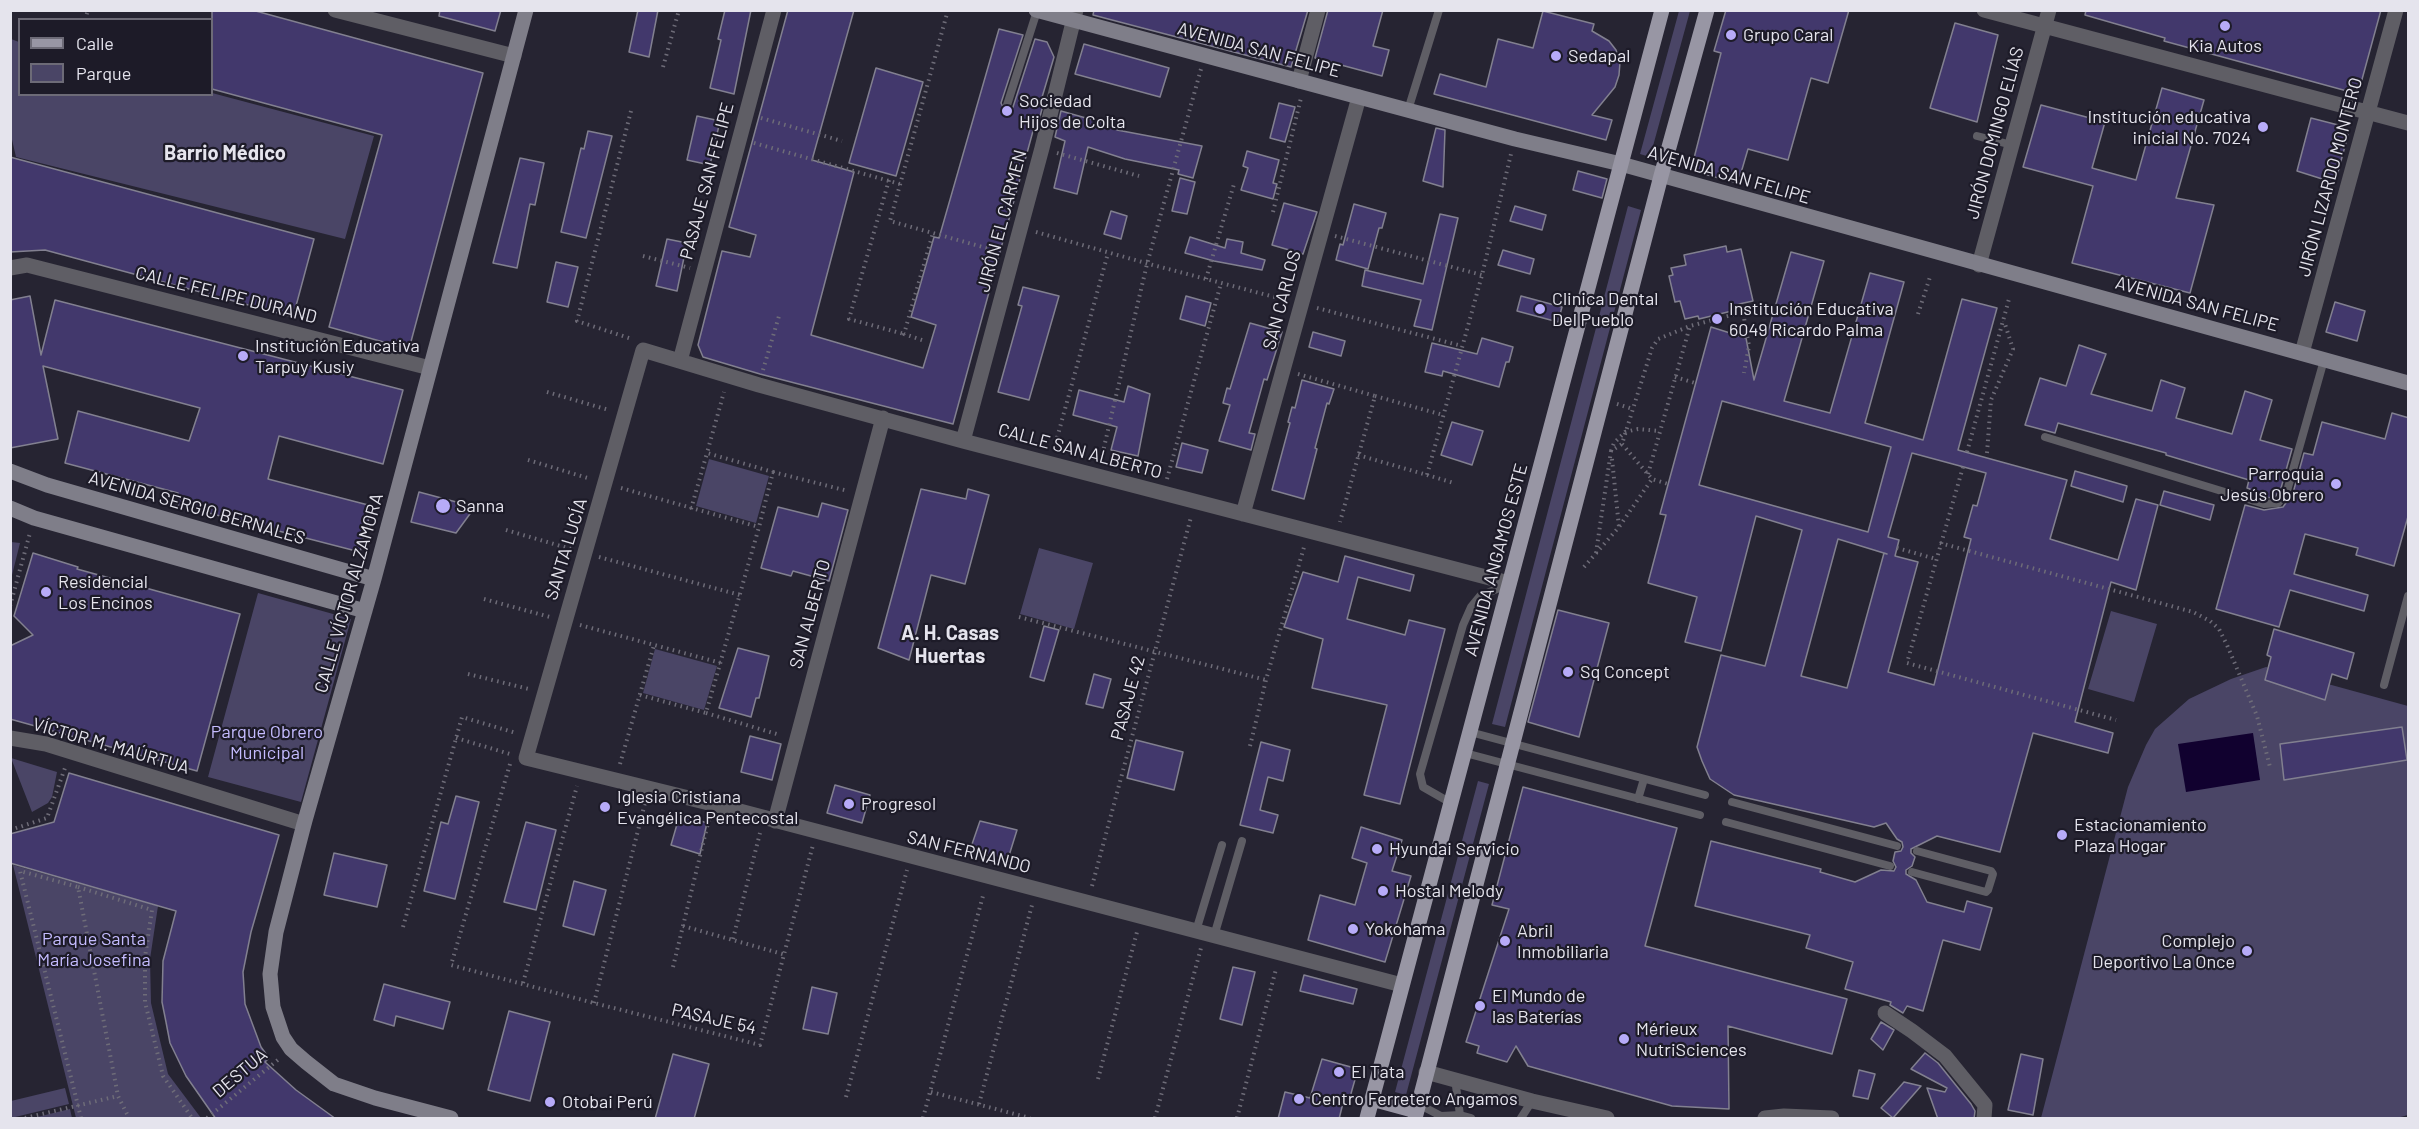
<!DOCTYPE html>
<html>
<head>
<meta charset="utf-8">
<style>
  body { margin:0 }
  #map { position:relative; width:2419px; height:1129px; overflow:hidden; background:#262432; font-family:Barlow,sans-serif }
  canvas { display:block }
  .frame { position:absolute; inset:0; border:12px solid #e5e4ed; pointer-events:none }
  .legend { position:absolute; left:18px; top:18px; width:195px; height:78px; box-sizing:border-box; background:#1d1b28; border:2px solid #6d6b77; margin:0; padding:8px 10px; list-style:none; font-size:18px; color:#e5e4ed }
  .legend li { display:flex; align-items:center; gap:12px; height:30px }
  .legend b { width:30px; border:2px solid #6d6b77 }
</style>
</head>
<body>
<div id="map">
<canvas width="2419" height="1129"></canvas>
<div class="frame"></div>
<ul class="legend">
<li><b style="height:8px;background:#9896a4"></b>Calle</li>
<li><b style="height:16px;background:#4a4566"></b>Parque</li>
</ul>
</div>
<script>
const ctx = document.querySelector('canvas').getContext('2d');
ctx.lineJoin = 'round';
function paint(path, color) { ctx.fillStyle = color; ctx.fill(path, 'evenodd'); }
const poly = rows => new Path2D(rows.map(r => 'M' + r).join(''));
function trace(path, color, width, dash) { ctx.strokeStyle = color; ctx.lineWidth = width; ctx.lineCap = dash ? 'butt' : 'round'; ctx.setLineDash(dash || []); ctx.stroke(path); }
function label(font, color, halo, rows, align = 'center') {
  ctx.font = font + ' Barlow,sans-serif'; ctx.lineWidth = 4.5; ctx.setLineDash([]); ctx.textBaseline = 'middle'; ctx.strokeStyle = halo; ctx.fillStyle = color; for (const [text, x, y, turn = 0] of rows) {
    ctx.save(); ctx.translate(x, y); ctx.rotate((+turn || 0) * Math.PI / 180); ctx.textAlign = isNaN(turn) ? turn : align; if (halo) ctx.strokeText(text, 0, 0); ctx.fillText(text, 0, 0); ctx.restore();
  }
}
const green = poly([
  [1679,11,1690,11,1650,157,1640,154],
  [11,39,19,42,20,94,212,94,212,93,374,136,345,239,16,157,10,131],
  [1628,206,1641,210,1505,727,1492,724],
  [709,459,769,476,756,523,696,506],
  [11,542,20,543,11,579,10,542],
  [1039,548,1093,563,1074,629,1020,614],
  [258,593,351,619,301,802,208,777],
  [2111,611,2157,624,2134,702,2088,689],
  [655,649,717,666,704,710,643,693],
  [2266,667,2408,706,2408,1115,2397,1118,2041,1118,2128,787,2146,745,2155,729,2189,699,2231,679],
  [11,758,57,772,52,797,48,803,32,812],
  [1478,781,1489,784,1406,1095,1395,1092],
  [13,865,158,906,150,959,151,1003,168,1074,201,1118,76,1118],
  [65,1088,69,1104,11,1118,11,1101],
  [70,1109,72,1118,33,1118]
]);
const water = poly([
  [2253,733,2260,780,2186,792,2178,744]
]);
const building = poly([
  [212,10,252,10,483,73,409,349,329,327,382,135,212,89,212,10],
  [440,10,501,10,495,31,439,16,440,10],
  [638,10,658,10,649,57,629,52,638,10],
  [725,10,751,10,734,94,710,88,721,40,718,39,725,10],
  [788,10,854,10,812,160,854,172,811,335,923,368,936,325,911,317,934,237,939,238,999,29,1023,35,1001,103,1005,111,1009,111,1013,107,1035,39,1047,42,1054,57,1040,104,1043,105,1036,132,1033,131,953,424,760,374,703,357,698,345,722,251,750,257,756,235,729,227,788,10],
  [1094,10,1308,10,1291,67,1093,15,1094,10],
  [1328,10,1383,10,1373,46,1389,50,1382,76,1315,58,1328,10],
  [1726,10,1849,10,1828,83,1811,78,1788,160,1748,149,1738,183,1700,173,1693,162,1721,53,1714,51,1726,10],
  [2086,10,2381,10,2358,94,2164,41,2165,38,2085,15,2086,10],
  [1543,11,1594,24,1592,31,1609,41,1616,50,1620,62,1619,75,1615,87,1592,115,1612,120,1606,140,1434,94,1440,74,1486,87,1498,39,1533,48,1543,11],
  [1955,23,1998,35,1977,122,1930,108,1955,23],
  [1084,44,1169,68,1160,97,1075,74,1084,44],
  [876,68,923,82,896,176,849,163,876,68],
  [2162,88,2204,100,2176,198,2214,205,2190,293,2072,263,2093,186,2023,167,2041,105,2105,122,2092,168,2136,180,2162,88],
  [1279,103,1295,107,1285,142,1270,138,1279,103],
  [1061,111,1118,127,1117,130,1202,146,1193,178,1178,174,1179,170,1125,159,1088,147,1077,194,1054,188,1065,141,1055,137,1061,111],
  [697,116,720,121,710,165,687,160,697,116],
  [2311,118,2342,126,2348,135,2335,183,2297,171,2311,118],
  [1436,128,1445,130,1443,187,1423,181,1436,128],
  [588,131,612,136,586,238,561,232,581,148,584,149,588,131],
  [1247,151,1279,160,1273,183,1277,184,1273,199,1241,190,1248,168,1243,166,1247,151],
  [10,157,314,239,293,317,45,250,10,252,10,157],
  [520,158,544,163,535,205,530,204,517,268,493,263,520,158],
  [1578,171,1607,179,1602,198,1573,190,1578,171],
  [1180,178,1195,182,1187,214,1172,211,1180,178],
  [1284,203,1317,212,1303,254,1272,245,1284,203],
  [1354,204,1386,213,1382,228,1379,228,1368,269,1336,260,1340,244,1343,245,1354,204],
  [1515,206,1546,215,1542,230,1510,221,1515,206],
  [1111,211,1127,216,1121,239,1104,234,1111,211],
  [1440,214,1458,218,1432,330,1414,326,1421,300,1362,286,1365,270,1423,284,1440,214],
  [1190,237,1225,248,1227,239,1243,242,1241,253,1265,260,1262,270,1214,261,1185,253,1190,237],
  [667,239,687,243,677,291,656,286,667,239],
  [1726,246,1727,252,1741,249,1753,301,1739,304,1740,309,1699,319,1698,316,1685,319,1680,301,1675,302,1669,276,1673,275,1671,268,1686,265,1684,255,1726,246],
  [1503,250,1534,259,1530,274,1498,265,1503,250],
  [1791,252,1824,261,1784,401,1830,413,1870,273,1904,282,1865,423,1923,440,1962,299,1997,308,1958,450,2067,480,2050,539,2118,560,2136,499,2158,505,2136,590,2111,582,2075,722,2113,733,2108,753,2033,733,2000,852,1937,836,1911,849,1911,853,1915,857,1912,866,1906,870,1906,874,1916,880,1927,902,1964,912,1967,901,1992,908,1980,950,1943,940,1923,1011,1907,1006,1903,1013,1890,1005,1891,1002,1845,989,1853,962,1806,948,1810,935,1695,906,1711,841,1821,869,1820,872,1855,882,1881,870,1894,871,1896,867,1893,861,1895,852,1901,851,1903,847,1902,842,1897,839,1886,823,1874,827,1734,795,1710,779,1702,761,1697,747,1721,655,1765,666,1802,530,1756,516,1721,651,1685,642,1697,597,1648,583,1666,515,1660,514,1711,327,1746,338,1754,380,1791,252],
  [1722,401,1891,447,1868,532,1699,485,1722,401],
  [1912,453,1986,473,1977,506,1973,505,1964,537,1971,539,1934,685,1888,672,1918,562,1895,556,1899,540,1888,537,1912,453],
  [1838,539,1887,554,1884,553,1847,688,1801,676,1838,539],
  [556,262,578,267,568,307,547,302,556,262],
  [1023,287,1059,296,1029,400,998,392,1022,306,1018,305,1023,287],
  [30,296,41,355,55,300,403,390,383,464,279,436,268,479,372,506,360,552,174,504,178,493,65,463,78,411,189,441,200,408,43,366,58,439,10,448,10,300,30,296],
  [1186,296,1211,303,1205,326,1180,319,1186,296],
  [1521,296,1562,307,1558,322,1517,311,1521,296],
  [2335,302,2365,311,2357,341,2326,332,2335,302],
  [1250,323,1282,332,1267,380,1264,379,1249,433,1255,434,1251,450,1219,441,1230,405,1223,403,1227,388,1230,389,1250,323],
  [1313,332,1345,341,1341,356,1309,347,1313,332],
  [1482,338,1513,347,1509,362,1506,362,1499,387,1443,371,1442,376,1425,372,1432,343,1477,354,1482,338],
  [2079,345,2106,354,2091,394,2152,411,2161,380,2185,388,2176,418,2232,434,2245,391,2272,400,2260,440,2292,449,2281,488,2275,497,2265,498,2249,493,2250,489,2247,488,2249,480,2166,455,2166,453,2058,423,2055,433,2025,425,2040,378,2066,386,2079,345],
  [1302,380,1334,389,1329,404,1327,403,1315,448,1317,449,1304,499,1272,490,1290,423,1288,422,1292,407,1295,408,1302,380],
  [1128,386,1150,394,1138,456,1111,450,1117,427,1073,415,1079,390,1124,402,1128,386],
  [2392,413,2409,418,2409,513,2394,566,2356,555,2358,548,2305,534,2294,574,2368,595,2364,611,2290,590,2279,627,2216,609,2245,505,2264,510,2283,507,2293,493,2304,453,2313,455,2322,422,2385,439,2392,413],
  [1452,422,1483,431,1472,465,1441,455,1452,422],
  [1182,443,1208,450,1202,473,1176,467,1182,443],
  [2075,471,2127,486,2123,502,2071,486,2075,471],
  [921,489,966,499,968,489,989,495,965,584,931,575,909,660,878,648,921,489],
  [2164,491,2214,505,2210,520,2160,505,2164,491],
  [419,492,475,507,456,533,411,522,419,492],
  [822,503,848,510,829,581,793,571,791,576,761,568,778,507,818,517,822,503],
  [33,553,78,567,77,569,240,614,197,771,10,719,10,646,33,635,14,616,33,553],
  [1345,556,1414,575,1410,591,1358,577,1347,619,1405,635,1409,620,1445,629,1400,804,1364,795,1387,705,1312,688,1323,639,1284,627,1303,572,1338,582,1345,556],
  [1558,610,1609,623,1579,737,1528,722,1558,610],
  [1044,626,1059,630,1044,681,1030,677,1044,626],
  [2274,629,2354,653,2347,679,2332,674,2325,700,2265,680,2271,657,2267,655,2274,629],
  [738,648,769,656,759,698,756,698,751,717,719,708,738,648],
  [1094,674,1111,679,1103,708,1086,704,1094,674],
  [2402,727,2407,760,2284,780,2280,744,2402,727],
  [750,736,781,744,772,780,741,772,750,736],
  [1136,740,1183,752,1174,790,1127,778,1136,740],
  [1261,742,1290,750,1283,781,1268,777,1260,810,1278,815,1273,833,1240,825,1261,742],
  [69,773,279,835,251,932,243,972,245,1004,261,1047,269,1058,265,1062,296,1090,336,1119,216,1119,186,1076,170,1043,166,1022,162,1002,163,961,176,911,10,863,10,834,54,822,69,773],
  [835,785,870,795,862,823,827,813,835,785],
  [1523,787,1677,828,1645,946,1847,999,1832,1054,1728,1026,1729,1109,1672,1106,1528,1066,1516,1046,1507,1062,1477,1053,1479,1046,1466,1042,1509,909,1492,905,1523,787],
  [456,796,479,802,455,899,424,891,441,822,448,824,456,796],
  [680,814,707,823,700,854,671,845,680,814],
  [980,821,1017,830,1007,862,970,850,980,821],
  [526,822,556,830,536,910,504,902,526,822],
  [1361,827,1402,840,1392,871,1411,876,1385,962,1308,940,1320,895,1355,905,1367,863,1352,858,1361,827],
  [334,853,387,865,377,907,324,895,334,853],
  [574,881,606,890,594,935,563,926,574,881],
  [1233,967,1255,972,1242,1025,1220,1019,1233,967],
  [1304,975,1357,989,1353,1004,1300,991,1304,975],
  [384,984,450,1002,443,1029,396,1016,394,1026,374,1020,384,984],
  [812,987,837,993,828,1034,803,1029,812,987],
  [509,1011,550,1022,530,1101,488,1090,509,1011],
  [1881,1022,1894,1030,1883,1050,1871,1039,1881,1022],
  [1925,1053,1938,1063,1971,1104,1975,1111,1974,1119,1938,1119,1927,1088,1945,1092,1947,1088,1911,1069,1925,1053],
  [673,1054,709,1064,694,1119,655,1119,673,1054],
  [2021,1054,2043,1059,2033,1115,2008,1110,2021,1054],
  [1322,1059,1358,1069,1350,1097,1345,1095,1339,1119,1278,1119,1285,1092,1310,1098,1322,1059],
  [1859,1070,1875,1074,1868,1099,1853,1096,1859,1070],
  [1904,1082,1921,1086,1893,1118,1881,1108,1904,1082]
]);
const path = poly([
  [948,10,890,221,997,251],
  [85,20,88,10],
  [663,67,679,10],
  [631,111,577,321,632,339],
  [761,118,842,141],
  [754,143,900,184],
  [1057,153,1139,176],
  [889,180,849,319,904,334],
  [1273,212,1301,98],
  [1036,232,1153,265,1286,300],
  [1335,236,1482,275],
  [643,256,690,268],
  [1206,279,1234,184],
  [1317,308,1462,346],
  [1918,314,1930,277],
  [922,340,904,334,933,233],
  [763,370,779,316],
  [1298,374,1375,396,1340,522],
  [1675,377,1695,383],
  [547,392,609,410],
  [1375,396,1443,415],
  [1617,404,1633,409],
  [1622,444,1652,479,1668,484],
  [1054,449,1108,253],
  [1611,451,1614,443,1625,432,1638,429,1660,431],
  [1967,452,2009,299],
  [1987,453,1991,400,2013,349,2004,321],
  [1358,455,1427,475,1482,275,1511,154],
  [1612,459,1619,527],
  [528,460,591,479],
  [1101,460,1147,264,1201,69],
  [1963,467,1907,663,2116,720],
  [773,472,848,491],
  [1648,474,1690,326],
  [1427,475,1454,483],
  [1167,479,1221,283],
  [621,488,759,527],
  [691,509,707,453],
  [506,530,571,549],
  [1940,543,2193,612,2210,621,2219,629,2227,645,2257,716,2270,767],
  [1897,548,1936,559],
  [1596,553,1611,451,1622,444,1652,348,1658,339,1690,326,1743,312,1749,346,1744,373],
  [599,557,740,595],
  [1584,567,1619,527,1652,479],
  [484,599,550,617],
  [10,606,30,533],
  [1019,617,1266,680],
  [580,625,721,663],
  [468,674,529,689],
  [640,695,706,713,759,527,773,472,707,453,724,392],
  [706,713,780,735],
  [456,738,510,754],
  [1250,746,1266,680,1304,547],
  [510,764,451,965,594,1003,760,1045,813,845],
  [620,764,654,645],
  [10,830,47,818,65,768],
  [1092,886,1191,517],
  [78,887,152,910,145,957,145,1002,163,1076,192,1118],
  [683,926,786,955],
  [403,927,462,717,516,733],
  [733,939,760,833],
  [673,967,709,819],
  [523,983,577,786],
  [594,1003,645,803],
  [1098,1079,1137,932],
  [931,1092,1030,1118],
  [846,1097,907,870],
  [979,1104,1032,905],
  [25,1118,118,1096],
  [81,1118,20,871,78,887,118,1096,129,1118],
  [207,1118,279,1059],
  [923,1118,984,892],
  [1155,1118,1201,948],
  [1237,1118,1276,969]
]);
const lane = poly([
  [1007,105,1037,11],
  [1408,110,1439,10],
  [1977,136,2012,145],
  [2045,437,2264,504,2278,503,2287,491,2324,360],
  [2384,685,2408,596],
  [1470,732,1705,795],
  [1465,753,1700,815],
  [1638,799,1644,779],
  [1732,802,1897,846],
  [1451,803,1423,787,1420,774,1463,625,1471,607,1480,596,1509,584],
  [1726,822,1890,866],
  [1912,872,1986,892,1988,890,1993,874,1991,871,1917,851],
  [1196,931,1222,845],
  [1214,936,1242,841],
  [1455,1079,1460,1115,1471,1118],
  [1418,1104,1441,1116,1440,1118],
  [1441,1116,1460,1115],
  [1521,1118,1532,1101]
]);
const street = poly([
  [335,10,514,56],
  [1984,10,2408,123],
  [1299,81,1318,10],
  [1979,265,2049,10],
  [10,268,27,265,430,368],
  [2302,353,2396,10],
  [680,361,774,10],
  [963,441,1042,148,1076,10],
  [1243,514,1359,97],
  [10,738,46,744,304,824],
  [775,821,883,418],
  [1402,985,713,804,526,758,643,350,759,385,963,441,1509,583],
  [1885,1013,1912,1031,1945,1056,1985,1105,1984,1118],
  [1426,1072,1532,1101,1607,1118],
  [1765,1118,1784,1116,1832,1118]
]);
const secondary = poly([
  [1036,10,1515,139,1621,164,2408,383],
  [10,471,47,485,374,579],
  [10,508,34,518,365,611],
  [451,1118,375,1098,334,1084,306,1062,291,1049,283,1037,273,1007,270,974,276,932,304,824,374,579,526,10]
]);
const primary = poly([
  [1372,1099,1416,1111],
  [1367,1118,1662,10],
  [1415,1118,1661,176,1707,10]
]);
const markers = [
  [2225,26,6,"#b7abf8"],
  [1731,35,6,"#b7abf8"],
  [1556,56,6,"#b7abf8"],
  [1007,111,6,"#b7abf8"],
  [2263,127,6,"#b7abf8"],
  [1540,309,6,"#b7abf8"],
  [1717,319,6,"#b7abf8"],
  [243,356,6,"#b7abf8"],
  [2336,484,6,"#b7abf8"],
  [443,506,8,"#b7abf8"],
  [46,592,6,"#b7abf8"],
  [1568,672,6,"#b7abf8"],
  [849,804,6,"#b7abf8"],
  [605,807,6,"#b7abf8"],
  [2062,835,6,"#b7abf8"],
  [1377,849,6,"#b7abf8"],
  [1383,891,6,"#b7abf8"],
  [1353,929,6,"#b7abf8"],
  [1505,941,6,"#b7abf8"],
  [2247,951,6,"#b7abf8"],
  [1480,1006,6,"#b7abf8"],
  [1624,1039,6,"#b7abf8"],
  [1339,1072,6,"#b7abf8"],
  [1299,1099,6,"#b7abf8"],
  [550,1102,6,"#b7abf8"]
];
const poiNames = [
  ["Grupo Caral",1743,35],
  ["Kia Autos",2225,46,"center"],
  ["Sedapal",1568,56],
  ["Sociedad",1019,101],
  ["Hijos de Colta",1019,122],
  ["Institución educativa",2251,117,"right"],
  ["inicial No. 7024",2251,138,"right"],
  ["Clinica Dental",1552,299],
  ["Del Pueblo",1552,320],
  ["Institución Educativa",1729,309],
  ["6049 Ricardo Palma",1729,330],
  ["Institución Educativa",255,346],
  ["Tarpuy Kusiy",255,367],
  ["Parroquia",2324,474,"right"],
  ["Jesús Obrero",2324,495,"right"],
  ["Sanna",456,506],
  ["Residencial",58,582],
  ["Los Encinos",58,603],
  ["Sq Concept",1580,672],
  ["Iglesia Cristiana",617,797],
  ["Evangélica Pentecostal",617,818],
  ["Progresol",861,804],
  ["Estacionamiento",2074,825],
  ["Plaza Hogar",2074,846],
  ["Hyundai Servicio",1389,849],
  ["Hostal Melody",1395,891],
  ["Yokohama",1365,929],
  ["Abril",1517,931],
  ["Inmobiliaria",1517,952],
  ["Complejo",2235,941,"right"],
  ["Deportivo La Once",2235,962,"right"],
  ["El Mundo de",1492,996],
  ["las Baterías",1492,1017],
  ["Mérieux",1636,1029],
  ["NutriSciences",1636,1050],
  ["El Tata",1351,1072],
  ["Centro Ferretero Angamos",1311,1099],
  ["Otobai Perú",562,1102]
];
const streetNames = [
  ["AVENIDA SAN FELIPE",1259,50,15],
  ["JIRÓN DOMINGO ELÍAS",1995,133,-75],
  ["AVENIDA SAN FELIPE",1729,175,16],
  ["JIRÓN LIZARDO MONTERO",2330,177,-75],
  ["PASAJE SAN FELIPE",707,181,-75],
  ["JIRÓN EL CARMEN",1002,221,-75],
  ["CALLE FELIPE DURAND",226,295,14],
  ["SAN CARLOS",1282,300,-75],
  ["AVENIDA SAN FELIPE",2197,304,15],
  ["CALLE SAN ALBERTO",1080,451,15],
  ["AVENIDA SERGIO BERNALES",197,508,16],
  ["SANTA LUCÍA",566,549,-73],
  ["AVENIDA ANGAMOS ESTE",1496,560,-75],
  ["CALLE VÍCTOR ALZAMORA",349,593,-74],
  ["SAN ALBERTO",810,614,-75],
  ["PASAJE 42",1128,698,-75],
  ["VÍCTOR M. MAÚRTUA",111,746,16],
  ["SAN FERNANDO",969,852,14],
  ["PASAJE 54",714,1019,13],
  ["DESTUA",240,1073,-40]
];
const parkNames = [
  ["Parque Obrero",267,732],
  ["Municipal",267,753],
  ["Parque Santa",94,939],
  ["María Josefina",94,960]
];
const neighbourhoodNames = [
  ["Barrio Médico",225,153],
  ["A. H. Casas",950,633],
  ["Huertas",950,656]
];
paint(green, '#4a4566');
paint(water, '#11012f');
paint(building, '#42386c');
trace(building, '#828090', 1.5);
trace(path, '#6e6c78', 4, [1.5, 4.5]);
trace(lane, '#5f5e65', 8);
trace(street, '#5f5e65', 15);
trace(secondary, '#7f7e89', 15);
trace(primary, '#9896a4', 15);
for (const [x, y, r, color] of markers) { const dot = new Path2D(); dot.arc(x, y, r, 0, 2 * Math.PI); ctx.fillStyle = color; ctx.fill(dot); trace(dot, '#1d1b28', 2); }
label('18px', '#e5e4ed', '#1d1b28', poiNames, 'left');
label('18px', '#e5e4ed', '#1d1b28', streetNames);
label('18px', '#c5bcff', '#1d1b28', parkNames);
label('bold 20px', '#e5e4ed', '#1d1b28', neighbourhoodNames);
</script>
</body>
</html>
